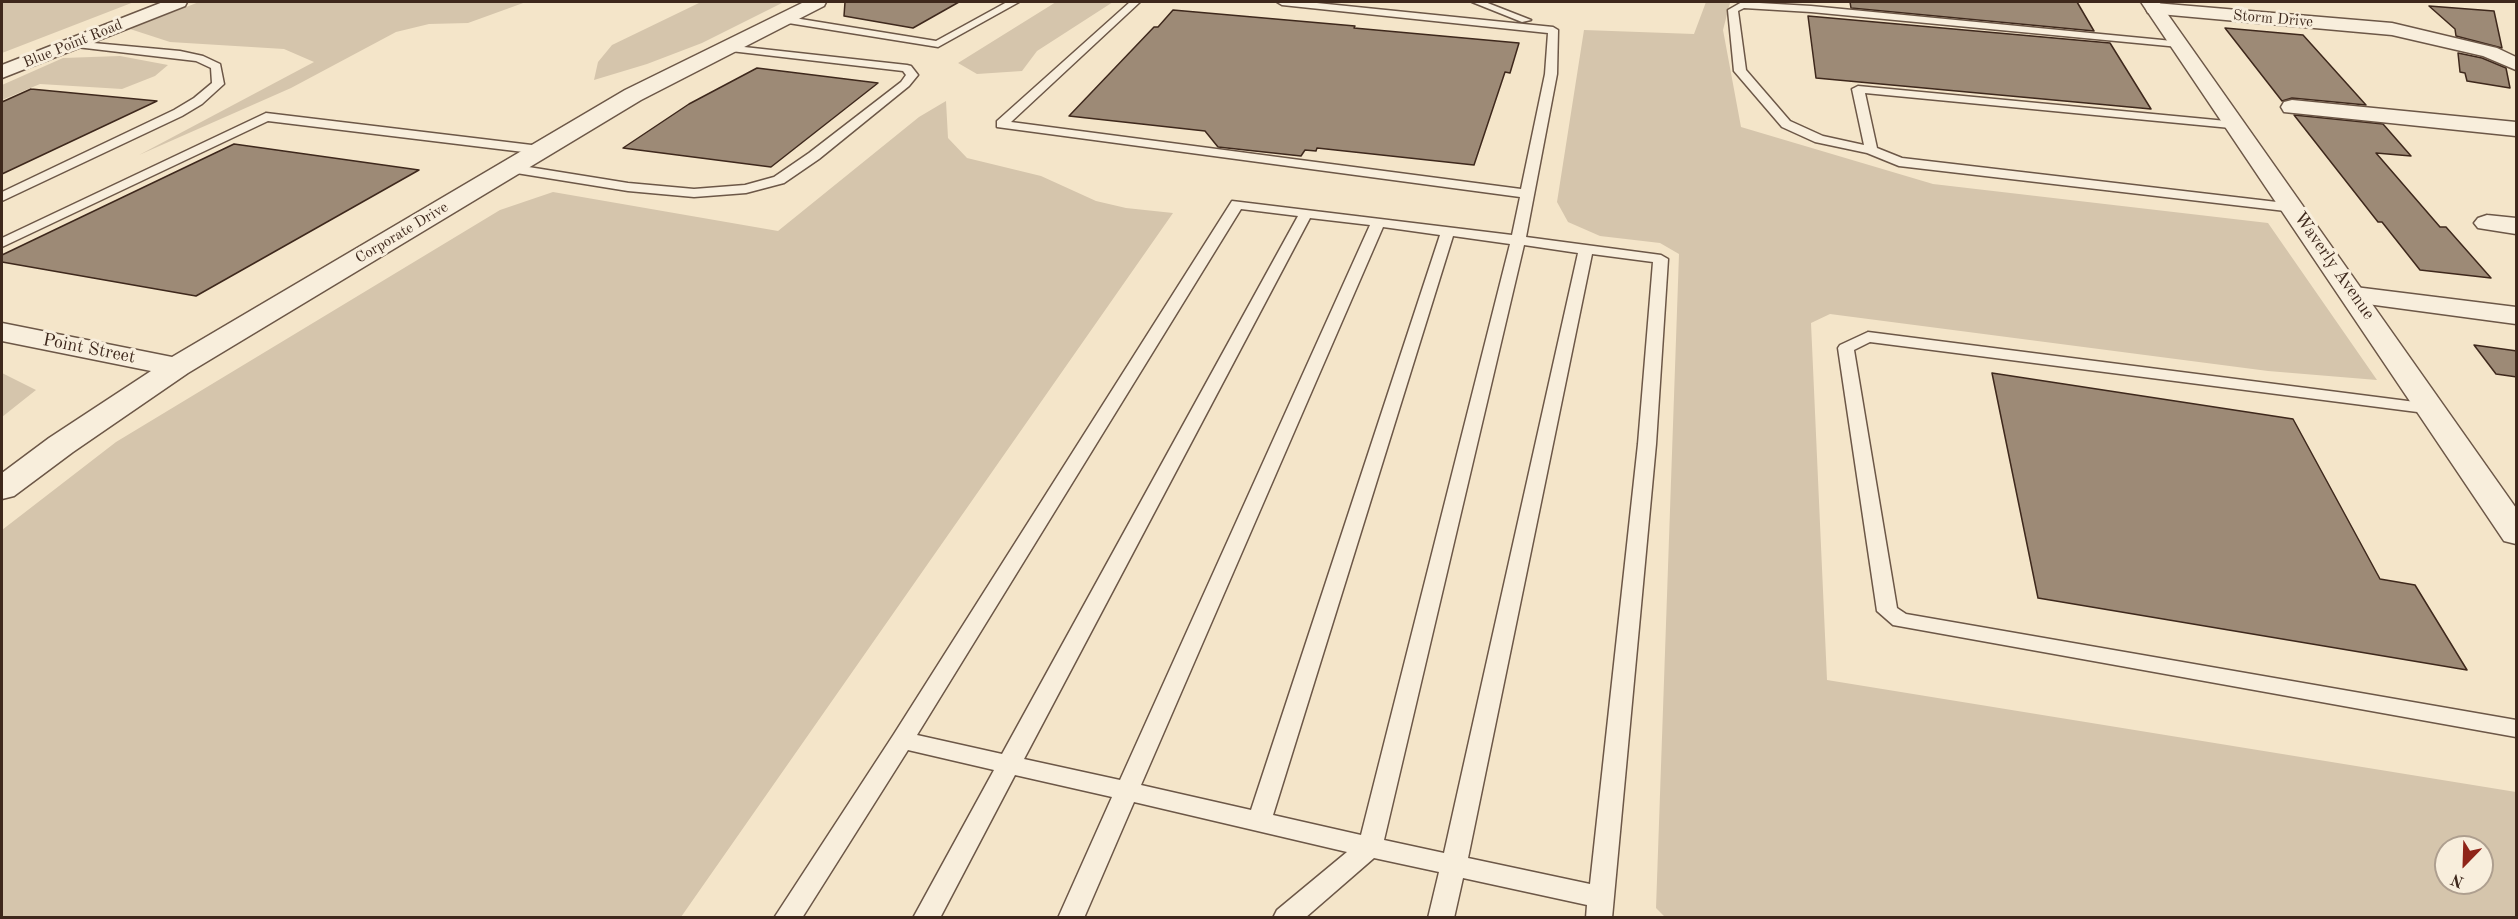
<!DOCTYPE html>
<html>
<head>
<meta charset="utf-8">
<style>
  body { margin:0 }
  #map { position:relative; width:2518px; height:919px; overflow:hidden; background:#f4e5c9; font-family:"Old Standard TT",serif }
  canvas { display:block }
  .frame { position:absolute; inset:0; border:3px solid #3e281c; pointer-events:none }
  .north { position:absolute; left:2434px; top:835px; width:60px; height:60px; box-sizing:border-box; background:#f8eedc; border:2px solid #ae9f8f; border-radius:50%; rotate:203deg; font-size:16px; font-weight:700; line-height:24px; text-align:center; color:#3e281c }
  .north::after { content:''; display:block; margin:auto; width:21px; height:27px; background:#8f2418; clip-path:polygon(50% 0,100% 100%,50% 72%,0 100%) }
</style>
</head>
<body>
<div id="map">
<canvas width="2518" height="919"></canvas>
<div class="frame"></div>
<div class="north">N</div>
</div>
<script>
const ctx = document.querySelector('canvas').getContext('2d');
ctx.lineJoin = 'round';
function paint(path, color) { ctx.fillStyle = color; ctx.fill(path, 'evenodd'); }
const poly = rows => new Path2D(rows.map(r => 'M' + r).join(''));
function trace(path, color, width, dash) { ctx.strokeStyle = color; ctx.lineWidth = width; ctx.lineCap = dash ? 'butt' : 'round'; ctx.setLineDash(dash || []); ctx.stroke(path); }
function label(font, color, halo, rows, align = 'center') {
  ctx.font = font + ' "Old Standard TT",serif'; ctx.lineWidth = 6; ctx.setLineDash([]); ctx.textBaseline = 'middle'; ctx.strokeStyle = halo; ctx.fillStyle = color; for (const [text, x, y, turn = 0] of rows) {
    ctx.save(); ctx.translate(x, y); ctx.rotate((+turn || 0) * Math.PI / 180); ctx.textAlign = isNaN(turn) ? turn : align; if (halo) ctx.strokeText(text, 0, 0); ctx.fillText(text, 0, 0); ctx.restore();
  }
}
const green = poly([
  [2,2,134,2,2,53],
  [199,2,526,2,468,23,429,24,396,32,291,88,139,155,314,62,284,49,170,42,130,29],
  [701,2,784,2,702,43,647,64,594,80,598,62,612,45],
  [1056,2,1113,2,1037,51,1022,71,977,74,958,63],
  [1706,2,1791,2,1730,3,1723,30,1741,127,1933,184,2268,223,2377,380,2268,371,1830,314,1811,323,1827,680,2516,792,2516,917,1665,917,1656,908,1679,254,1660,243,1600,236,1568,222,1557,202,1584,30,1694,34],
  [2446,847,2482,847,2482,883,2446,883],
  [120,56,168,65,155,76,122,89,40,84,2,100,2,85,63,58],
  [946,101,948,138,967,158,1041,176,1096,201,1126,208,1173,213,681,917,2,917,2,530,116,442,500,210,553,192,778,231,919,117],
  [2,373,36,390,2,417]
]);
const building = poly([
  [845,2,959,2,913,28,844,16,845,2],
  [1850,2,2077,2,2094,31,1851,8,1850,2],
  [2429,6,2494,11,2502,48,2456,36,2455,29,2429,6],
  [1173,10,1355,26,1354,28,1519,43,1510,73,1505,72,1474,165,1317,148,1316,151,1305,150,1301,156,1218,147,1205,131,1069,116,1154,27,1158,27,1173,10],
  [1808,16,2110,43,2151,109,1816,78,1808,16],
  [2225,28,2303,35,2366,105,2292,98,2282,101,2225,28],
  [2458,53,2482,58,2506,68,2510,88,2467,81,2465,73,2460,72,2458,53],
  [757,68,878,83,771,167,623,148,689,104,757,68],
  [31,89,157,101,2,174,2,102,31,89],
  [2294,115,2383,124,2411,156,2376,153,2440,227,2446,227,2491,278,2420,270,2382,222,2378,222,2294,115],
  [234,144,419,170,196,296,2,262,2,255,234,144],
  [2474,345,2517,351,2517,377,2496,374,2474,345],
  [1992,373,2293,419,2380,579,2415,585,2467,670,2038,598,1992,373]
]);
const service = poly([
  [1007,2,1019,2,938,47,782,22,777,19,782,16,936,41,1007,2],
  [1130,2,1140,2,1011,122,1521,189,1545,74,1548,33,1282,5,1277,2,1307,2,1553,27,1558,30,1557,74,1526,237,1661,255,1668,259,1656,444,1612,918,1586,918,1587,905,1463,878,1454,918,1428,918,1439,872,1374,858,1305,918,1273,918,1277,910,1347,852,1134,802,1084,918,1058,918,1112,797,1015,775,940,918,913,918,994,770,908,750,802,918,774,918,894,734,1232,201,1512,235,1520,197,997,127,997,121,1130,2],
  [1241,209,1298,216,1002,754,917,735,1241,209],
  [1310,218,1370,225,1120,780,1024,759,1310,218],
  [1383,227,1440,235,1251,810,1141,785,1383,227],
  [1453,236,1510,244,1361,835,1273,815,1453,236],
  [1524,245,1578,253,1444,853,1384,840,1524,245],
  [1592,254,1653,262,1638,444,1590,884,1468,858,1592,254],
  [1472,2,1485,2,1531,20,1522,22,1472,2],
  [1742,2,1811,6,2183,42,2184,44,2179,47,1811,12,1744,8,1738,11,1746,70,1790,121,1823,136,1864,145,1852,89,1858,86,2237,122,2241,123,2241,129,1865,93,1877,148,1902,158,2294,204,2301,208,2294,212,1899,166,1867,153,1815,142,1782,127,1734,71,1728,10,1742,2],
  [72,41,180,51,203,56,220,64,224,84,202,104,182,116,2,201,2,192,174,110,194,98,212,83,211,68,196,61,68,46,67,44,72,41],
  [726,45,907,65,911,66,918,75,909,86,819,159,784,183,746,193,694,197,628,191,510,172,504,168,510,164,628,183,694,189,745,185,774,177,809,153,901,82,906,75,903,71,722,50,721,48,726,45],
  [266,113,540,146,546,150,540,154,268,121,2,247,2,238,266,113],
  [1868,332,2439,405,2442,409,2439,413,2433,414,1870,342,1854,350,1897,608,1906,614,2516,720,2516,737,1893,625,1877,611,1838,348,1840,345,1868,332]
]);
const minor = poly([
  [804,2,826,2,824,6,641,100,188,373,73,452,14,496,2,499,2,473,49,438,151,371,2,341,2,323,172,357,625,90,804,2],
  [2155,3,2392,23,2497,48,2516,57,2516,70,2483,56,2392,35,2148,13,2146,9,2148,5,2155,3],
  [2292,100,2516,122,2516,136,2284,112,2281,107,2284,102,2292,100],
  [2487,215,2516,218,2516,234,2478,228,2474,223,2478,218,2487,215],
  [2355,287,2516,307,2516,324,2345,301,2341,295,2345,289,2355,287]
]);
const tertiary = poly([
  [163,2,187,2,185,6,2,78,2,65,163,2],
  [2141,2,2159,2,2516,508,2516,544,2504,541,2141,2]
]);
const farStreetnames = [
  ["Storm Drive",2273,19,5],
  ["Blue Point Road",73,44,-22],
  ["Corporate Drive",402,233,-31]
];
const streetNames = [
  ["Waverly Avenue",2334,266,55],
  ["Point Street",89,349,11]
];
paint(green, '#d5c5ac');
paint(building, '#9d8a76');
trace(building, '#3e281c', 1.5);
trace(service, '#6c5747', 3);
trace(minor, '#6c5747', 3);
trace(tertiary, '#6c5747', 3);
paint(service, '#f8eedc');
paint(minor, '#f8eedc');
paint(tertiary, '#f8eedc');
label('15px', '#3e281c', '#f8eedc', farStreetnames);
label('18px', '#3e281c', '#f8eedc', streetNames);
</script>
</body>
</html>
